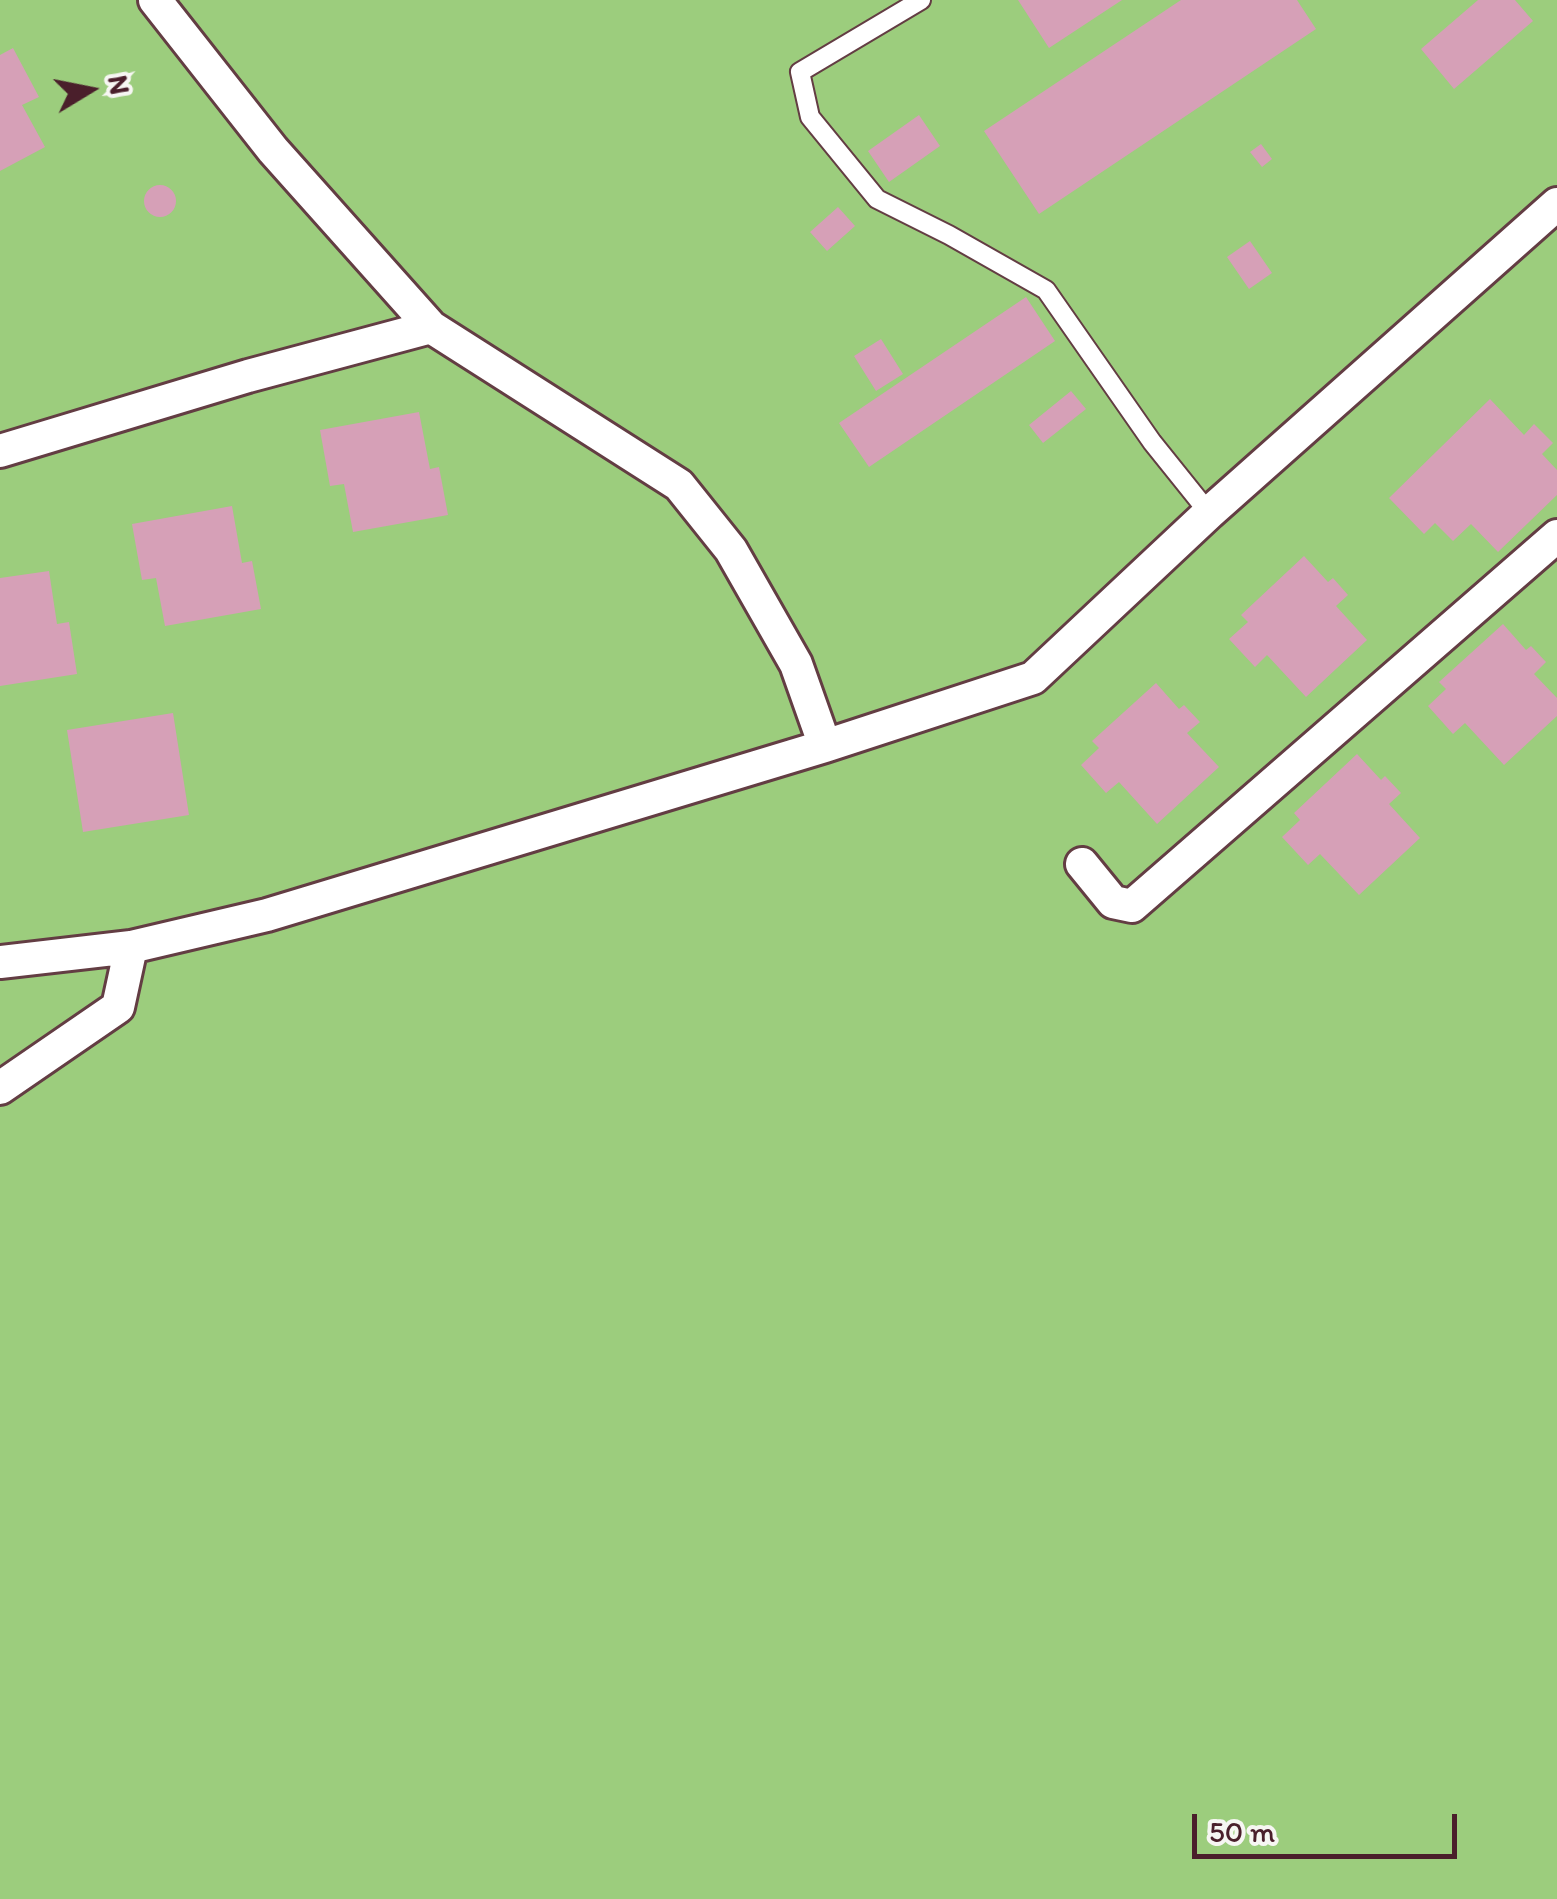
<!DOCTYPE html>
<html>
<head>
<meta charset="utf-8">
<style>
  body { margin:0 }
  #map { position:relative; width:1557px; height:1899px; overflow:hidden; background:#f1e5cc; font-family:Itim,sans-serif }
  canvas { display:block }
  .north { position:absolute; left:40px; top:40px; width:100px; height:100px; -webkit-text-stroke:8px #f6f6f2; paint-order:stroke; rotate:80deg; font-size:28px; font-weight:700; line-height:40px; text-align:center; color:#4a1f2b }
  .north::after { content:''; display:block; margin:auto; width:35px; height:45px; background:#4a1f2b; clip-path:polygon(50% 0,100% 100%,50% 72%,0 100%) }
  .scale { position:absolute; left:1192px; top:1814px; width:265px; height:45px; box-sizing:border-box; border:5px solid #4a1f2b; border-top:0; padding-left:12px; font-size:30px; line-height:35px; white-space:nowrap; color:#4a1f2b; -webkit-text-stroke:8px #f6f6f2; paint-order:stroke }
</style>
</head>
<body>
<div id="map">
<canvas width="1557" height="1899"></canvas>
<div class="north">N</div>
<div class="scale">50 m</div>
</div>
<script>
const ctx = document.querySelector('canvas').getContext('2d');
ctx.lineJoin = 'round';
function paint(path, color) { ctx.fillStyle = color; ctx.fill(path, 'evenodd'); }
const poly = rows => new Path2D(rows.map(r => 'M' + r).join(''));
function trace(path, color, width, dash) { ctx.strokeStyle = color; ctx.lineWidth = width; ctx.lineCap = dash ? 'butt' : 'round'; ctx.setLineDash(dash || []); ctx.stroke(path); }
const green = poly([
  [0,0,1557,0,1557,1899,0,1899]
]);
const building = poly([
  [1018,0,1122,0,1049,48],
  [1181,0,1297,0,1316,29,1039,214,984,131],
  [1478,0,1515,0,1533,21,1454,89,1421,49],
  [13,48,39,97,22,105,45,147,0,171,0,55],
  [919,115,940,146,889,182,868,151],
  [1261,144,1272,159,1262,167,1250,152],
  '144 201a16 16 0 1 1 32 0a16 16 0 1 1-32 0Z',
  [838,207,855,226,827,251,810,232],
  [1250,241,1272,273,1249,289,1227,257],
  [1026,297,1055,341,869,467,839,423],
  [881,339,903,374,876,391,854,356],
  [1071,391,1086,409,1043,443,1029,425],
  [1490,399,1524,435,1534,424,1553,443,1542,454,1557,470,1557,495,1498,552,1471,524,1453,541,1435,523,1424,534,1389,498],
  [419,412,430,469,439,467,448,515,353,532,344,484,330,486,320,430],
  [232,506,242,563,252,561,261,609,165,626,156,578,142,580,132,524],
  [1304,556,1328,582,1333,578,1348,595,1336,606,1367,640,1306,697,1267,655,1255,667,1229,639,1248,622,1241,615],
  [49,571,57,624,69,622,77,674,0,686,0,578],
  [1503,624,1526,650,1531,646,1546,662,1534,674,1557,698,1557,716,1504,765,1465,723,1453,734,1428,706,1446,689,1439,682],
  [1156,683,1179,709,1184,705,1200,722,1187,733,1219,767,1157,824,1119,782,1106,793,1081,765,1099,748,1092,741],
  [173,713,189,815,83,832,67,730],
  [1357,754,1381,780,1385,776,1401,793,1389,804,1420,838,1359,895,1320,854,1308,865,1282,837,1300,820,1294,813]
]);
const lane = poly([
  [921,0,800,72,810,117,877,199,949,235,1046,290,1152,442,1209,513]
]);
const street = poly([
  [155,0,273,150,431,327,679,485,731,550,796,664,825,746],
  [0,451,248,376,431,327],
  [1082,864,1113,902,1132,906,1557,536],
  [0,962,131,947,267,915,825,746,1033,678,1209,513,1557,204],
  [0,1088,118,1007,131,947]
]);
paint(green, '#9ccd7d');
paint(building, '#d6a0b7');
trace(lane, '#633d43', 22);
trace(street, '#633d43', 38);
trace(lane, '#fff', 18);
trace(street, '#fff', 32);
</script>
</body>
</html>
